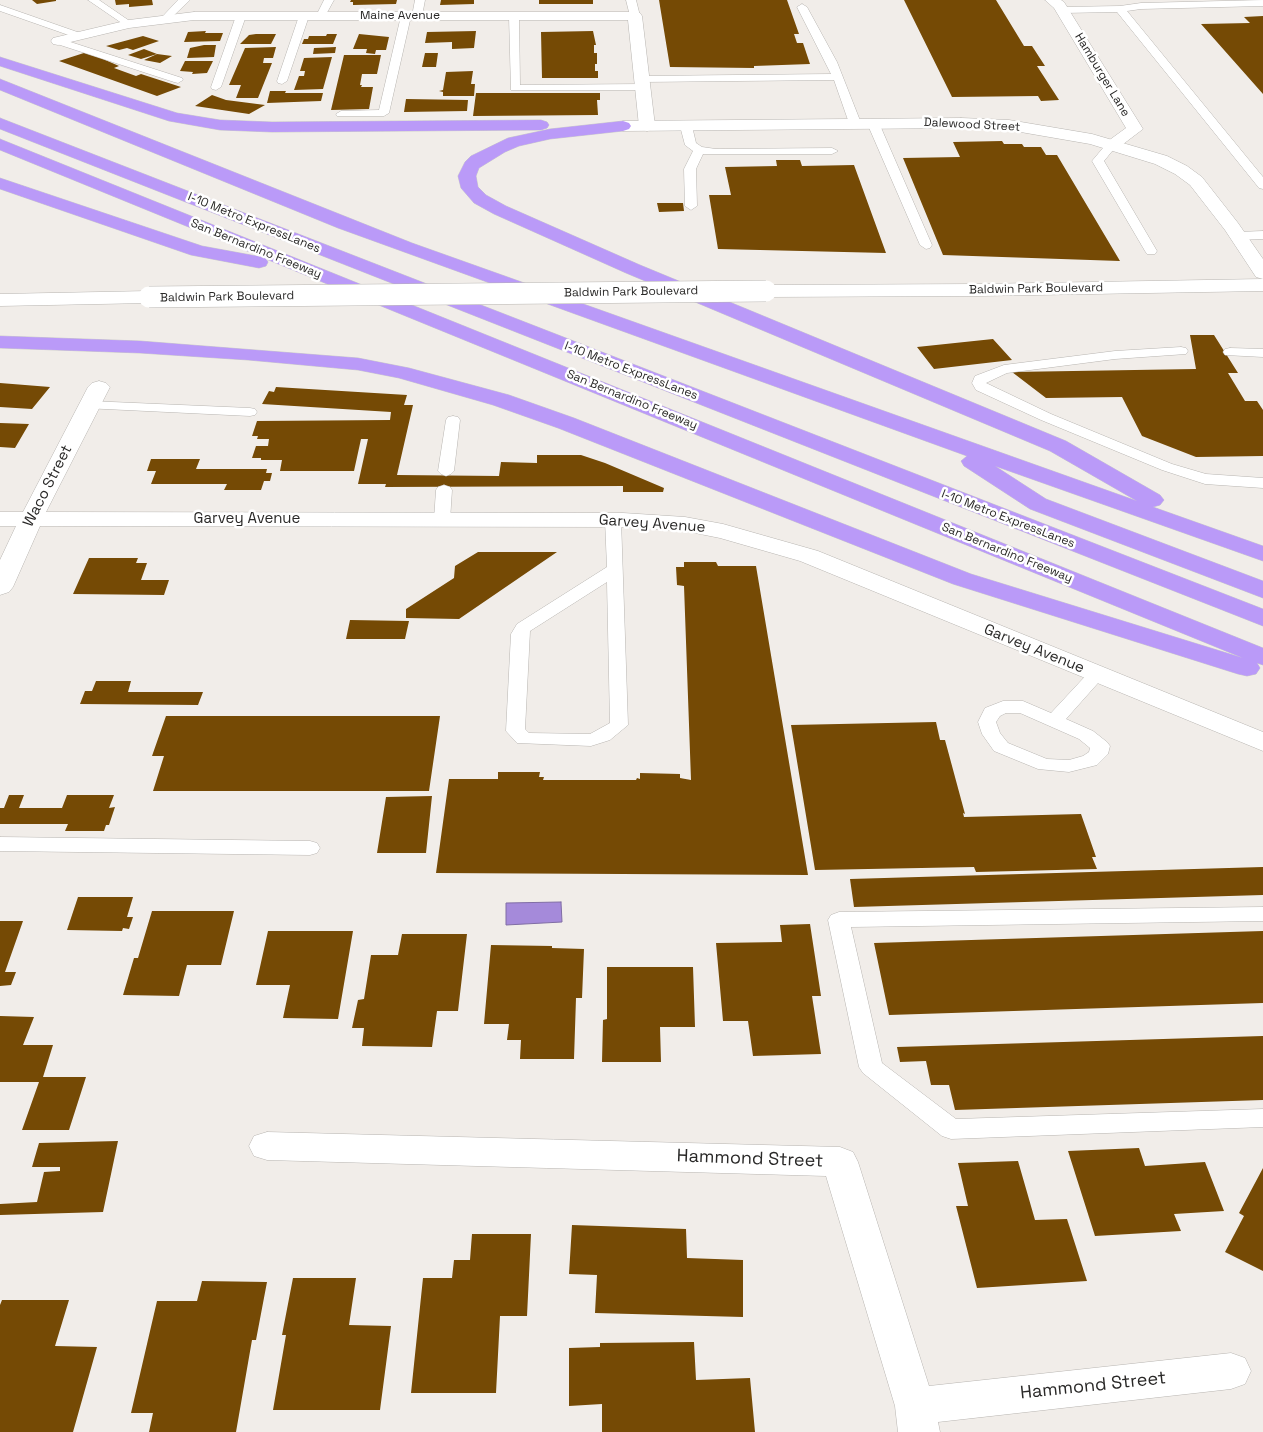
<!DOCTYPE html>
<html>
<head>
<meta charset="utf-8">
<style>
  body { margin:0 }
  canvas { display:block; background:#f1ede9 }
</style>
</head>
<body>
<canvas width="1263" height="1432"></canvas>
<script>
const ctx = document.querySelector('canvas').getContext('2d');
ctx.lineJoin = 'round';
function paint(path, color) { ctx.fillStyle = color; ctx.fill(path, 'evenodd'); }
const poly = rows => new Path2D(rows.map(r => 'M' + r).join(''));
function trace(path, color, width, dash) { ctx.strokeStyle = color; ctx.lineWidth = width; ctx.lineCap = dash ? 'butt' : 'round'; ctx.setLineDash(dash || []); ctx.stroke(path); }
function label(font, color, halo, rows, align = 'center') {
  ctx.font = font + ' "Space Grotesk",sans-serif'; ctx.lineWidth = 5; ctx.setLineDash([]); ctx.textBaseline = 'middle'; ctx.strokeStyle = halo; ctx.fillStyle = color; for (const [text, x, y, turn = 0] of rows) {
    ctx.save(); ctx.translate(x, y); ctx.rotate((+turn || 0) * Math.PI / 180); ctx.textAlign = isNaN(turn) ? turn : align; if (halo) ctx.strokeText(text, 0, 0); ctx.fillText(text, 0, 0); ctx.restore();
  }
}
const water = poly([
  [561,902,562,922,506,925,506,903,561,902]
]);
const building = poly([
  [32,0,56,0,56,1,37,4],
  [115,0,152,0,153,5,129,7,129,4,116,5],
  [351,0,397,0,396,4,353,5,353,2,350,2],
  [441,0,474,0,474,4,440,5],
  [539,0,593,0,593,4,539,4],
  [659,0,787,0,799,34,794,34,797,43,803,43,810,64,754,66,754,68,670,67],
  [904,0,996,0,1024,46,1032,46,1045,66,1037,66,1059,100,1041,101,1038,96,952,97],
  [1263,16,1263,94,1201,24,1250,23,1244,17],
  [206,31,205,33,223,33,220,41,184,42,188,32],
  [476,31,474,48,452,49,452,42,425,43,427,32],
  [593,31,596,45,594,45,594,53,597,53,597,64,595,64,595,71,598,71,598,78,542,78,541,32],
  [256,34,276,34,271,44,240,44,249,35],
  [327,34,337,34,333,44,302,44,304,39,308,39,309,36,326,36],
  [359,34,389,37,386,50,376,50,375,54,366,53,367,49,353,49],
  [143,36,159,41,133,50,127,48,119,50,106,46],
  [204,45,216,45,214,57,187,58,190,48],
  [276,47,273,58,264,58,263,63,272,63,258,98,236,98,241,85,229,85,245,48],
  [336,47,335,53,313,54,314,48],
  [144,49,157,54,141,59,128,55],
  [87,52,119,66,114,68,136,76,141,74,181,87,157,96,59,61],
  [425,53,438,53,436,67,422,67],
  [157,54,172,56,160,63,144,60],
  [344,55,381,55,377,74,362,74,360,85,362,85,361,87,373,87,369,109,331,110],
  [332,57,323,89,294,90,299,76,304,76,305,71,300,71,304,58],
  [185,61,213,61,207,73,192,74,193,72,180,71],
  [473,71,471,84,475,84,474,96,443,96,443,92,439,91,443,90,446,72],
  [270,91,286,91,285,93,323,93,321,101,267,103],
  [476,93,600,93,600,100,597,100,598,115,473,116],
  [212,95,226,100,265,105,249,114,195,106],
  [406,99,468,100,467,111,404,112],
  [1002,141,1004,144,1022,144,1024,147,1041,147,1046,155,1057,155,1120,261,943,255,903,158,960,157,953,142],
  [776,160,800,160,802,166,854,165,886,253,718,249,709,195,731,195,725,167,777,166],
  [657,203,683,203,684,211,659,212],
  [1190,335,1214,335,1238,373,1228,373,1245,401,1257,401,1263,410,1263,456,1196,457,1142,436,1122,397,1046,398,1012,372,1196,369],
  [993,339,1012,360,934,369,917,347],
  [0,383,50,387,32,409,0,407],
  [276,387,407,395,404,405,413,405,397,475,499,476,501,462,537,463,537,455,581,455,605,463,664,488,663,492,623,492,623,486,385,487,386,484,358,484,368,439,361,439,354,471,280,471,282,460,261,460,261,458,252,458,256,446,268,446,269,439,257,439,258,436,252,436,257,421,390,420,391,412,262,404,269,391,274,392],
  [0,423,29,424,15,448,0,447],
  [151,459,200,459,196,469,267,469,266,473,272,473,270,481,264,481,261,490,224,490,227,484,151,484,156,471,147,471],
  [478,552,557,552,459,619,406,618,406,609,454,578,455,566],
  [89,558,138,558,136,563,147,563,141,580,169,580,164,595,73,594],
  [684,562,716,562,718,566,756,566,808,875,436,873,449,779,498,779,498,772,540,772,539,777,544,777,543,780,636,780,637,778,640,779,640,773,680,774,680,778,691,780,684,586,677,585,676,567,684,567],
  [350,620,409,621,405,639,346,639],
  [96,681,131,681,128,692,203,692,198,705,80,704,85,691,92,691],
  [166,716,440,716,429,791,153,791,164,756,152,756],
  [936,722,940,740,945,740,965,814,963,813,964,817,1081,814,1096,857,1092,857,1097,869,976,872,974,867,815,870,791,725],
  [9,795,24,795,19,808,62,808,67,795,114,795,109,808,115,807,109,825,106,825,104,831,65,831,68,824,0,824,0,808,4,808],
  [432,796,426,853,377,853,386,797],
  [1263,867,1263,895,854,907,850,879],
  [78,897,133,897,127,917,133,917,129,929,123,928,122,931,67,930],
  [152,911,234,911,221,965,187,965,179,996,123,995,134,958,138,958],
  [0,921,23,921,5,972,16,972,11,985,0,986],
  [810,924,821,996,812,996,821,1054,753,1056,748,1021,723,1021,716,943,782,942,780,925],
  [268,931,353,931,338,1019,283,1018,290,985,256,985],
  [1263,931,1263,1003,889,1015,874,943],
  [402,934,467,934,458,1011,437,1011,432,1047,362,1046,364,1028,352,1028,358,1000,364,999,371,955,398,955],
  [491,945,552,946,552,948,584,949,582,998,576,998,574,1059,520,1059,521,1040,507,1040,509,1024,484,1024],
  [607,967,693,967,695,1027,660,1027,661,1062,602,1062,603,1020,607,1019],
  [0,1016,34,1017,23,1045,53,1045,43,1077,86,1077,69,1130,22,1130,39,1082,0,1082],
  [1263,1036,1263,1100,955,1110,949,1085,931,1085,926,1061,900,1062,897,1047],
  [118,1141,103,1212,0,1215,0,1204,37,1202,44,1172,60,1171,60,1167,32,1167,39,1143],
  [1139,1148,1145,1166,1205,1162,1224,1211,1174,1214,1181,1231,1095,1236,1068,1151],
  [1018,1161,1035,1220,1067,1219,1087,1281,977,1288,956,1206,968,1206,958,1163],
  [1263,1168,1263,1271,1225,1252,1244,1216,1239,1213],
  [572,1225,686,1229,687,1258,743,1260,743,1317,595,1313,597,1275,569,1274],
  [472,1234,531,1234,527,1316,500,1316,496,1393,411,1393,423,1278,452,1278,454,1260,470,1260],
  [293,1278,356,1278,349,1325,391,1326,380,1410,273,1410,286,1335,282,1335],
  [202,1281,267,1282,256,1340,252,1340,236,1432,149,1432,153,1413,131,1413,157,1301,197,1301],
  [2,1300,69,1300,55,1346,97,1347,73,1432,0,1432,0,1305],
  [694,1342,696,1380,750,1378,755,1432,602,1432,602,1404,569,1406,569,1348,600,1347,600,1343]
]);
const service = poly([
  [88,0,99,0,134,24,132,26,126,26,88,0],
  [178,0,190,0,169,20,163,20,163,16,178,0],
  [324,0,334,0,324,18,318,18,316,16,324,0],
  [415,0,425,0,422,16,417,19,412,16,415,0],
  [626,0,636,0,640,16,638,18,635,19,630,16,626,0],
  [1263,0,1263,6,1141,9,1127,11,1263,177,1263,189,1259,188,1117,12,1062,13,1057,10,1062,7,1120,6,1141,3,1263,0],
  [802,4,807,7,837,62,861,123,859,125,855,126,849,123,834,80,642,82,637,79,642,76,831,74,797,7,802,4],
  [0,5,83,34,85,36,83,38,77,38,0,11,0,5],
  [241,13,246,16,221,87,216,90,212,89,211,87,236,16,241,13],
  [304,13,309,16,287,81,282,84,278,83,277,81,299,16,304,13],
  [406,13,411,16,389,113,384,116,337,116,336,114,341,111,379,110,401,16,406,13],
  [514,13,519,16,520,85,643,84,648,87,643,90,511,90,509,16,514,13],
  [58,38,182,78,183,80,178,83,174,82,54,43,54,39,58,38],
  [873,120,879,123,932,245,930,248,926,249,920,245,867,123,873,120],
  [686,123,692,126,696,143,702,147,716,149,832,148,838,151,832,154,703,154,696,169,697,206,691,210,685,206,684,169,693,151,685,145,680,126,686,123],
  [1112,141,1118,144,1104,161,1157,251,1155,254,1147,254,1145,251,1092,161,1108,142,1112,141],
  [1263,231,1263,239,1238,240,1232,236,1238,232,1263,231],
  [1181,347,1186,348,1188,351,1186,354,1115,359,1007,373,986,383,1051,414,1172,464,1206,474,1263,478,1263,488,1205,484,1162,470,1041,420,976,390,972,383,975,376,1004,365,1115,351,1181,347],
  [1230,348,1263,349,1263,357,1225,355,1223,352,1225,349,1230,348],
  [89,401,250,408,255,409,257,412,255,415,250,416,84,408,82,405,84,402,89,401],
  [453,416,458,417,460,420,454,471,451,474,446,476,441,474,438,471,446,420,448,417,453,416],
  [444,485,450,487,452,490,450,520,448,523,442,525,436,523,434,520,436,490,438,487,444,485],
  [613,515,619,517,621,520,628,725,610,740,591,746,517,743,506,731,511,634,517,624,607,567,605,520,607,517,613,515],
  [607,582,610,723,590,734,529,733,525,729,530,631,607,582],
  [1097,669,1103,670,1106,674,1066,719,1093,731,1107,742,1110,746,1108,754,1097,765,1069,772,1038,769,994,751,982,734,978,722,985,708,1003,701,1023,701,1051,713,1091,670,1097,669],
  [1006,713,1020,713,1079,739,1090,748,1089,752,1083,756,1069,760,1047,759,1008,743,1000,733,996,722,1000,716,1006,713],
  [0,837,310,841,317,843,320,848,317,853,310,855,0,851,0,837],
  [1263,907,1263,921,851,927,882,1063,956,1119,1263,1109,1263,1127,951,1139,942,1136,863,1073,859,1067,828,920,831,915,839,912,1263,907]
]);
const minor = poly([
  [194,12,635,12,640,13,642,16,655,126,653,129,647,131,641,129,639,126,628,20,194,20,129,28,58,45,53,44,51,41,53,38,129,20,194,12],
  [99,381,106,383,110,387,46,512,623,513,685,517,723,524,818,551,1263,732,1263,751,800,561,720,538,685,531,623,527,40,526,13,587,9,592,0,595,0,560,16,526,0,526,0,512,23,512,88,387,92,383,99,381],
  [267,1132,840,1147,853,1152,858,1162,929,1386,1231,1353,1245,1358,1251,1371,1245,1384,1231,1389,938,1422,940,1432,898,1432,895,1406,826,1176,267,1160,254,1156,249,1146,254,1136,267,1132]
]);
const tertiary = poly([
  [1045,0,1061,0,1064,2,1143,129,1118,148,1112,149,1106,148,1104,144,1126,128,1054,8,1045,0]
]);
const secondary = poly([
  [961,118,1009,120,1092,134,1167,156,1187,166,1202,177,1238,223,1263,259,1263,279,1256,277,1225,230,1190,185,1175,174,1155,164,1090,144,1009,130,961,128,623,131,617,129,615,126,617,123,623,121,961,118],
  [1263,279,1263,291,977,296,766,297,759,295,756,291,759,287,766,285,977,284,1263,279],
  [149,291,156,293,159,297,156,301,149,303,0,306,0,294,149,291]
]);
const motorway = poly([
  [0,57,177,113,220,120,272,122,541,120,547,122,549,125,547,128,541,130,272,132,220,130,169,121,0,66,0,57],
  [0,79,412,243,1137,501,1050,451,626,273,494,214,474,203,461,188,458,176,465,162,471,156,508,138,550,129,623,121,629,123,631,126,629,129,623,131,550,139,519,146,505,152,479,168,476,176,478,187,486,195,506,206,640,265,1066,441,1160,495,1164,500,1160,505,1153,507,1263,546,1263,561,995,466,1046,499,1263,581,1263,598,1030,509,964,466,961,461,967,456,338,228,0,90,0,79],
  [0,118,1263,609,1263,626,0,129,0,118],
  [0,139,1263,648,1263,665,1257,663,1260,668,1256,674,1247,676,1238,674,953,584,558,428,493,405,399,378,358,370,248,360,140,353,0,348,0,336,140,341,358,358,409,368,509,395,574,418,971,574,1243,658,266,259,268,262,266,266,259,268,191,255,0,189,0,178,202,246,262,257,0,150,0,139]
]);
const secondaryBridge = poly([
  [149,297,766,291]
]);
const farStreetnames = [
  ["Maine Avenue",400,16],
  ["Hamburger Lane",1102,75,59],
  ["Dalewood Street",972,125,3],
  ["I-10 Metro ExpressLanes",254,223,22],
  ["San Bernardino Freeway",256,249,22],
  ["Baldwin Park Boulevard",1036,289,-1],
  ["Baldwin Park Boulevard",631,292,-1],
  ["Baldwin Park Boulevard",227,297,-1],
  ["I-10 Metro ExpressLanes",631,371,21],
  ["San Bernardino Freeway",632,400,22],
  ["I-10 Metro ExpressLanes",1008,519,21],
  ["San Bernardino Freeway",1007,553,22]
];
const streetNames = [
  ["Waco Street",48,486,-63],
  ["Garvey Avenue",247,519],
  ["Garvey Avenue",652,524,4],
  ["Garvey Avenue",1034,649,22]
];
const nearStreetnames = [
  ["Hammond Street",750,1159,2],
  ["Hammond Street",1093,1386,-6]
];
paint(water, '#a58ada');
trace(water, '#806da4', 1);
paint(building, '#754a05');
trace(service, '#b8b5b1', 1);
trace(minor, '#b8b5b1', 1);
trace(tertiary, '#b8b5b1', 1);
trace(secondary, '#b8b5b1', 1);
trace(motorway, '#cccbcb', 1);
paint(service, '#fff');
paint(minor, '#fff');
paint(tertiary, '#fff');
paint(secondary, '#fff');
paint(motorway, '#ba9af8');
trace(secondaryBridge, '#b8b5b1', 22, []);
trace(secondaryBridge, '#fff', 21);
label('12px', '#292827', '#fff', farStreetnames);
label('15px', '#292827', '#fff', streetNames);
label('18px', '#292827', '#fff', nearStreetnames);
</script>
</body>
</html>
